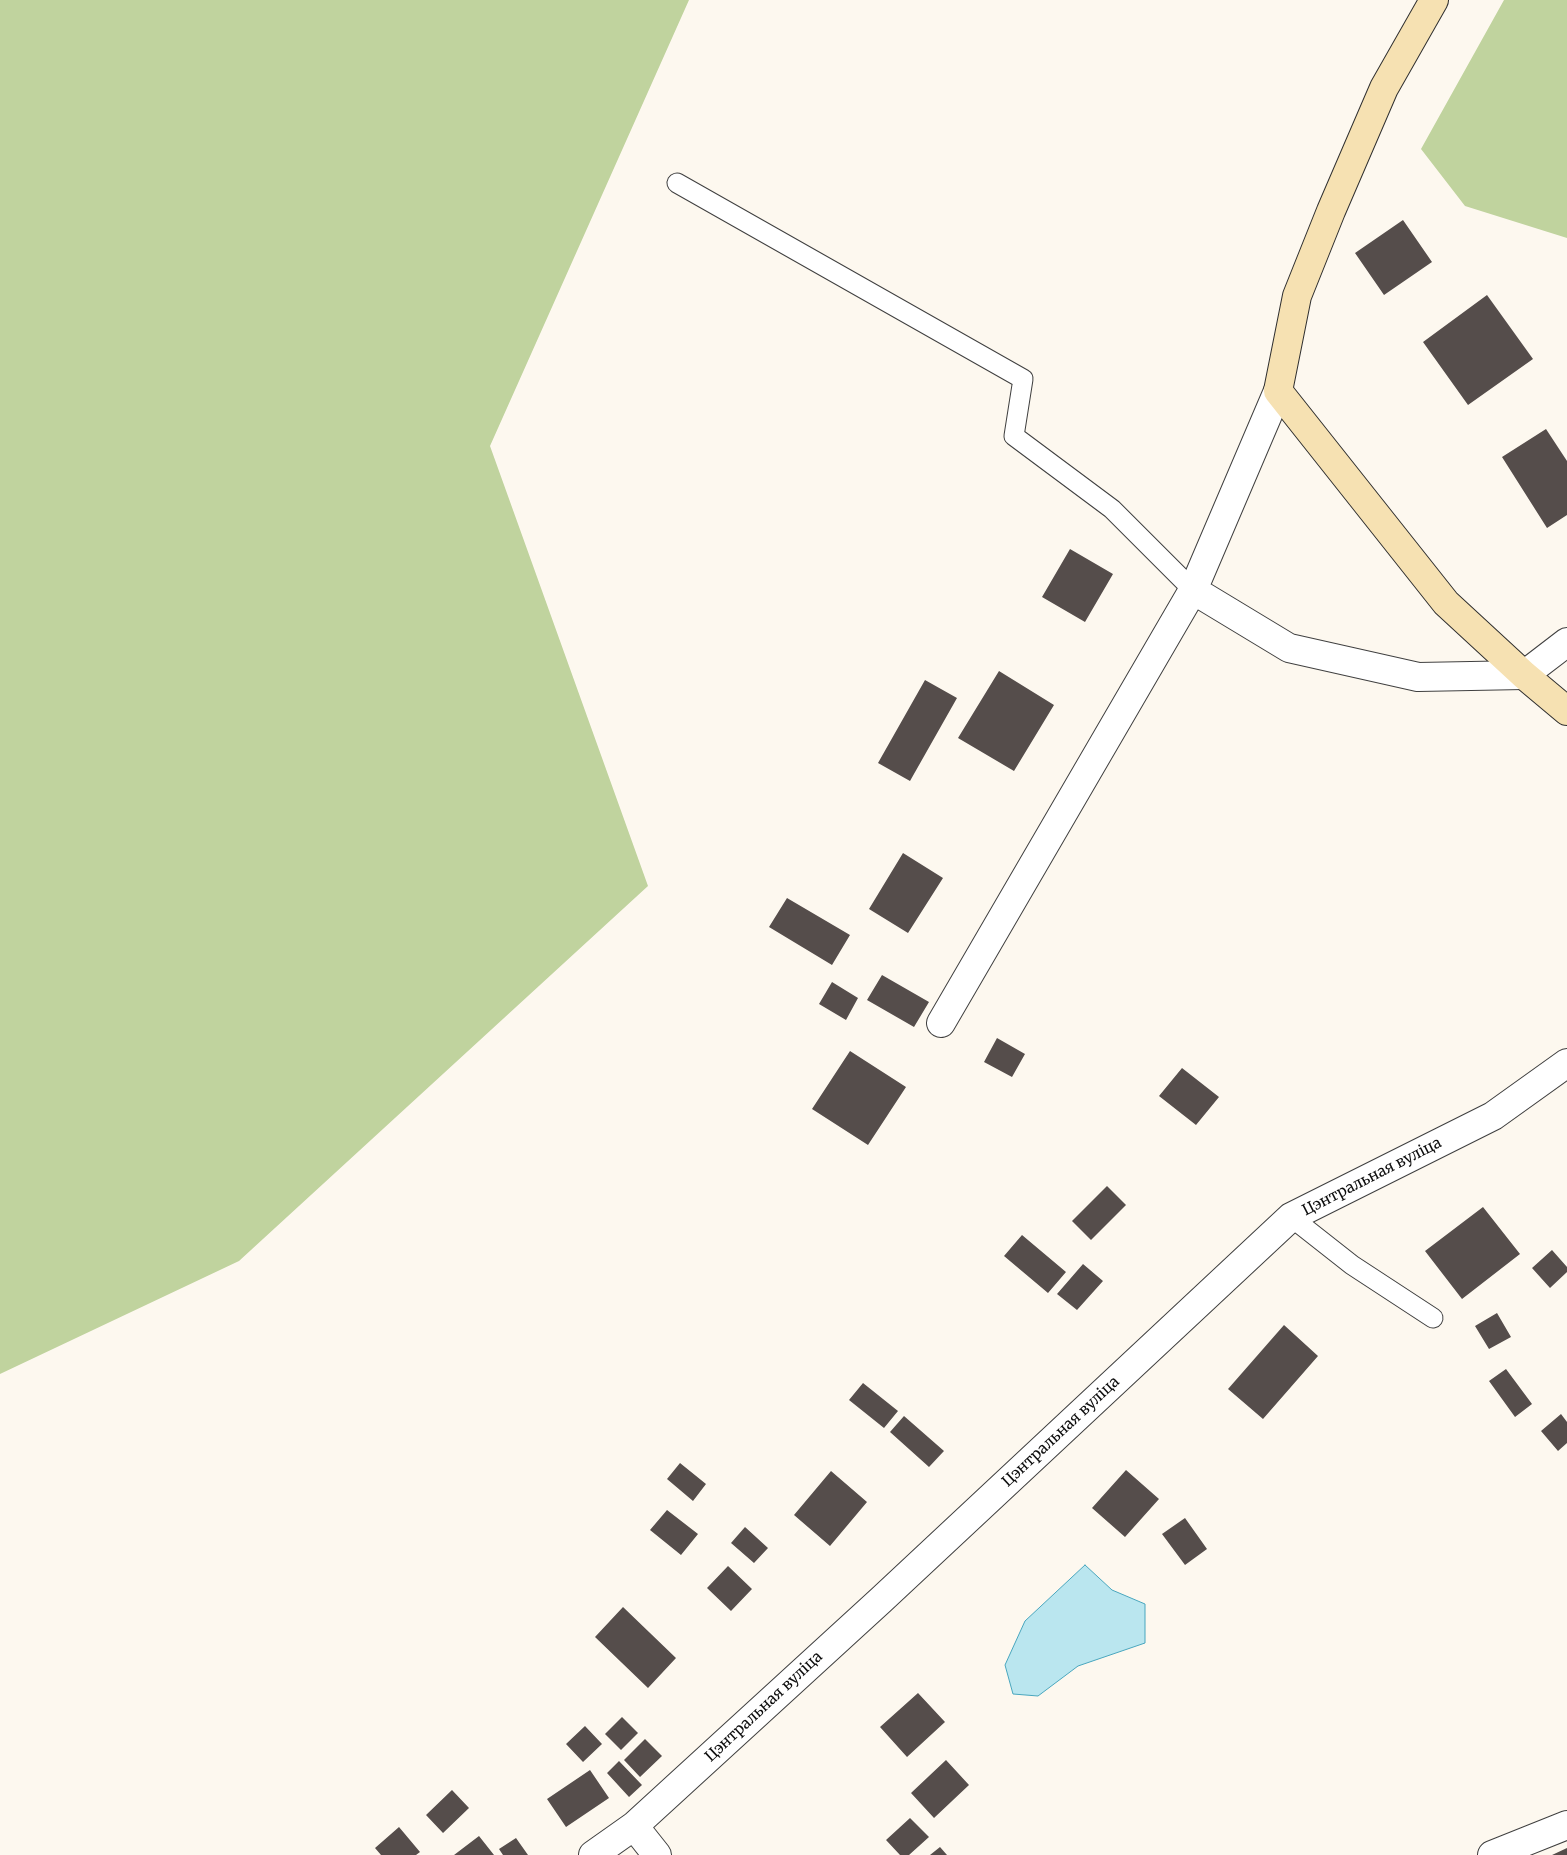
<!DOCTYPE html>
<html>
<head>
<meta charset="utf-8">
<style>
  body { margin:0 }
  canvas { display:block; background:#fdf8ef }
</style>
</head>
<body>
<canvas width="1567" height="1855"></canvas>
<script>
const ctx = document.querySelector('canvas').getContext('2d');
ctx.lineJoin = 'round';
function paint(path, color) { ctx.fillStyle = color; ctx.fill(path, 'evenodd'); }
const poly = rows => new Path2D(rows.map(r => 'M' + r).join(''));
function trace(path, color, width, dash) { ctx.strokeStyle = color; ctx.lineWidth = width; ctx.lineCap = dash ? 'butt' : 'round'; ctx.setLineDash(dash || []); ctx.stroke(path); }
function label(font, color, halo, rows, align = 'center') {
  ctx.font = font + ' Merriweather,serif'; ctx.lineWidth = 5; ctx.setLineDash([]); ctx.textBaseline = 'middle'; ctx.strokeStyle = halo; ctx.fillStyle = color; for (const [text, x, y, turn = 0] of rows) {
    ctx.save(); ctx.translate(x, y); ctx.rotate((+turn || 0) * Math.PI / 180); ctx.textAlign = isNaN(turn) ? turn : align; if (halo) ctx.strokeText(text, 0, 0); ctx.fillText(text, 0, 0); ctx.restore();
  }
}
const forest = poly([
  [0,0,689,0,490,446,648,886,239,1261,0,1374],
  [1504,0,1567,0,1567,238,1465,206,1421,149]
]);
const water = poly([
  [1085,1565,1112,1590,1145,1604,1145,1643,1078,1666,1038,1696,1013,1694,1005,1665,1025,1621,1085,1565]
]);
const building = poly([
  [1403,220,1432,262,1384,295,1355,253],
  [1487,295,1533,359,1468,405,1423,342],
  [1546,429,1567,461,1567,515,1547,528,1502,457],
  [1070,549,1113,574,1085,622,1042,597],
  [999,671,1054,705,1014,771,958,738],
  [925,680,957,698,910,781,878,763],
  [903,853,943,878,908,933,869,909],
  [787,898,850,935,832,965,769,927],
  [882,975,929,1002,914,1027,867,1000],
  [832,982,858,998,846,1020,819,1004],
  [997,1038,1025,1054,1012,1077,984,1062],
  [850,1051,906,1087,868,1145,812,1109],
  [1182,1068,1219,1097,1196,1125,1159,1096],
  [1107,1186,1126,1205,1091,1240,1072,1221],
  [1483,1207,1520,1254,1462,1299,1425,1251],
  [1022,1235,1066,1272,1048,1293,1004,1256],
  [1552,1250,1567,1267,1567,1272,1550,1288,1532,1268],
  [1083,1264,1103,1281,1077,1310,1057,1294],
  [1497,1313,1511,1337,1489,1349,1475,1326],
  [1284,1325,1318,1356,1263,1419,1228,1389],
  [1506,1369,1532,1404,1515,1417,1489,1381],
  [863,1383,898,1411,884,1428,849,1400],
  [1561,1414,1567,1422,1567,1443,1558,1451,1541,1431],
  [904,1416,944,1451,929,1467,890,1432],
  [680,1463,706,1484,693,1501,667,1479],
  [1126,1470,1159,1499,1125,1537,1092,1508],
  [831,1471,867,1502,830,1546,794,1515],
  [667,1510,698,1534,681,1555,650,1530],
  [1185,1518,1207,1549,1185,1565,1162,1534],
  [745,1527,768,1548,754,1563,731,1543],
  [728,1566,752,1589,731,1611,707,1588],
  [623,1607,676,1658,648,1688,595,1637],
  [918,1693,945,1722,907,1757,880,1727],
  [622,1717,638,1733,621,1750,605,1734],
  [585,1726,602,1744,583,1762,566,1744],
  [645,1739,662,1756,640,1777,624,1760],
  [946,1760,969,1785,934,1818,911,1793],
  [619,1761,642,1785,629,1797,607,1773],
  [590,1770,609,1798,566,1827,547,1799],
  [452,1790,469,1808,443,1833,426,1815],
  [910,1818,929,1837,909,1855,900,1855,886,1840],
  [399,1827,420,1852,416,1855,381,1855,375,1848],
  [479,1836,494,1855,454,1855],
  [516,1838,528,1855,503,1855,499,1849],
  [940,1847,947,1855,930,1855],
  [1567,1848,1567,1855,1552,1855]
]);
const lane = poly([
  [677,183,1023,379,1014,436,1112,509,1193,590],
  [1291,1217,1352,1265,1433,1318]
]);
const street = poly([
  [1193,590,1289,648,1418,677,1524,675,1567,642],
  [941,1023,1193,590,1278,391],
  [634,1826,657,1855],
  [593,1855,634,1826,881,1600,1291,1217,1493,1116,1567,1063],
  [1492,1855,1567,1825]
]);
const secondary = poly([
  [1434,0,1384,88,1331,211,1297,296,1278,391,1446,603,1524,675,1567,711]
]);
const streetNames = [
  ["Цэнтральная вуліца",1372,1177,-27],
  ["Цэнтральная вуліца",1061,1432,-43],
  ["Цэнтральная вуліца",764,1707,-43]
];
paint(forest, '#c0d39e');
paint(water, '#bae6ef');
trace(water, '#49a6be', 1);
paint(building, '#554d4b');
trace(lane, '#404040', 21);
trace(street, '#404040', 30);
trace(secondary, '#2f2f2f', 30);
trace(lane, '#fff', 19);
trace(street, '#fff', 28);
trace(secondary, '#f6e1b2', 28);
label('15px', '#0d0d0d', '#fff', streetNames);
</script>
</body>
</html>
